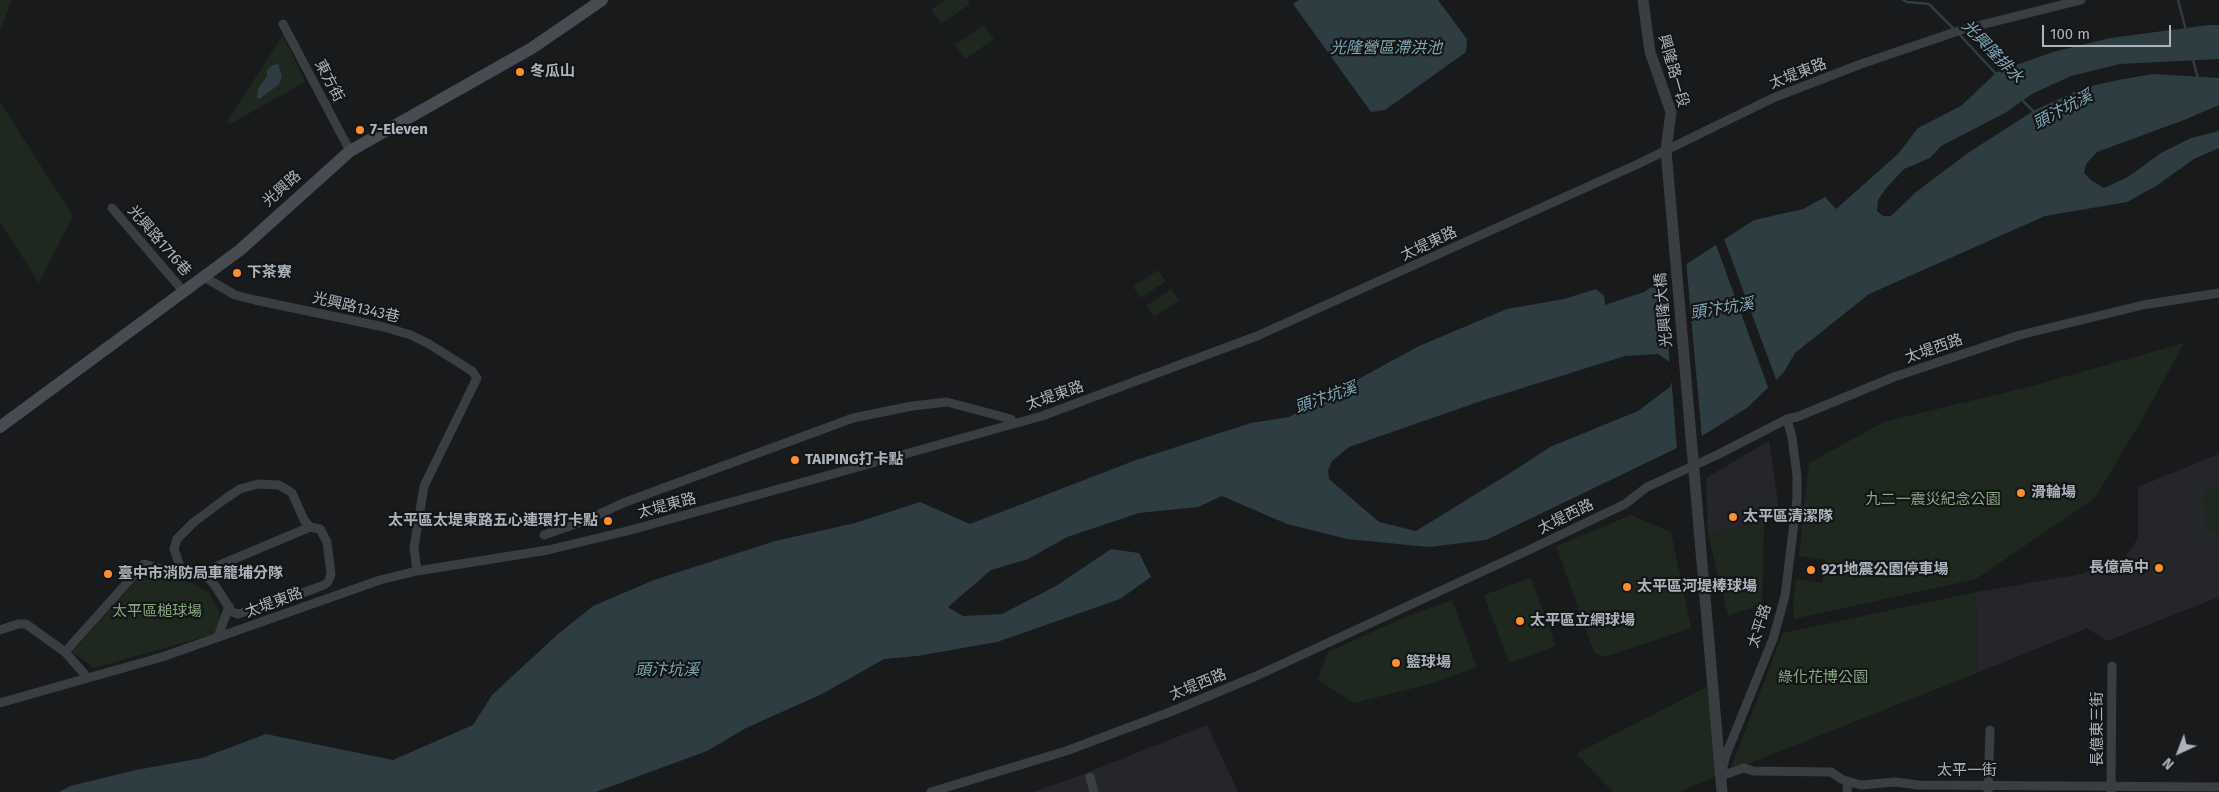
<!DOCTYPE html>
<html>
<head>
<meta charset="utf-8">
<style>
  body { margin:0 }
  #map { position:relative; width:2219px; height:792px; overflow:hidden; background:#191a1c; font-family:"Fira Sans",sans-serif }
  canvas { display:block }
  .north { position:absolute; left:2154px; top:727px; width:50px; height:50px; -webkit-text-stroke:4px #141517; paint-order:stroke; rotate:223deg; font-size:14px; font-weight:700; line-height:20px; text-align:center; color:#abb4bd }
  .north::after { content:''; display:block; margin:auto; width:18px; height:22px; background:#abb4bd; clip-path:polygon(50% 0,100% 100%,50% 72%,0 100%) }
  .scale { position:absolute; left:2042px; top:25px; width:129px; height:22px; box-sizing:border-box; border:2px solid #abb4bd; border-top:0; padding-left:6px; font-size:15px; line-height:18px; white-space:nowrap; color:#abb4bd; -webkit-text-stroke:4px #141517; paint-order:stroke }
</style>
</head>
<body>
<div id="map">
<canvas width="2219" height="792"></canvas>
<div class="north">N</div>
<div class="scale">100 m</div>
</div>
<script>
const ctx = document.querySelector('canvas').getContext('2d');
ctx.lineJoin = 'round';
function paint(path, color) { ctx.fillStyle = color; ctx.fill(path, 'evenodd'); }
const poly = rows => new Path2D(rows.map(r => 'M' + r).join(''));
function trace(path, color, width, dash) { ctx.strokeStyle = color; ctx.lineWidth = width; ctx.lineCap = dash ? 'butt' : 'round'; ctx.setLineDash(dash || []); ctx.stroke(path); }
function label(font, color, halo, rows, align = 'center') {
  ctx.font = font + ' "Fira Sans","Noto Sans TC",sans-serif'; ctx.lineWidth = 4.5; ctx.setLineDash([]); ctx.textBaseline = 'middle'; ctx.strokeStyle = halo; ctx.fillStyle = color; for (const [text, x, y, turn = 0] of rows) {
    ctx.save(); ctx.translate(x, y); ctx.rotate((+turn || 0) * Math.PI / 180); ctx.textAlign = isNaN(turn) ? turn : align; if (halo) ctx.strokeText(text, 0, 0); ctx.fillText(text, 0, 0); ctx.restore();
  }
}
const built = poly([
  [1769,441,1780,516,1708,535,1706,478],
  [2219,454,2219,597,2107,641,2087,628,1977,673,1976,592,2077,575,2122,562,2138,538,2138,487],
  [1207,725,1238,792,1034,792,1076,777]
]);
const green = poly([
  [0,0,12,0,0,31],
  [945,0,968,0,970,4,941,24,931,10],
  [984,25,994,39,965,59,955,45],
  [283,35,305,82,230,124,227,121],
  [0,102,73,216,39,283,0,222],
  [1158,270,1166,281,1141,298,1133,287],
  [1171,289,1179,300,1154,317,1146,306],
  [2184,343,2144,416,2095,498,1976,579,1794,619,1793,605,1796,579,1822,583,1825,560,1799,556,1809,463,1884,422,2032,386],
  [2204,490,2219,490,2219,532,2205,531],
  [1631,515,1671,532,1691,628,1605,657,1594,652,1556,546],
  [1764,520,1762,605,1728,615,1708,535],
  [145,571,156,576,190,582,208,592,219,610,221,626,214,634,94,668,72,652],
  [1531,578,1556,646,1509,663,1484,595],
  [1976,592,1977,673,1743,766,1731,767,1783,633],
  [1452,600,1477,667,1430,684,1354,703,1318,680,1328,652,1405,617],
  [1707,687,1719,775,1679,792,1613,792,1576,754]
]);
const water = poly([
  [1299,0,1438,0,1467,39,1466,52,1385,110,1371,112,1293,4],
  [2209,25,2219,25,2219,59,2120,64,2071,76,2032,94,2005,113,1941,146,1930,158,1904,169,1887,187,1878,200,1877,211,1883,216,1891,216,1916,192,1968,153,2035,110,2083,88,2118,80,2153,74,2219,78,2219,105,2184,120,2097,152,2086,164,2084,173,2091,180,2104,188,2128,177,2161,153,2191,138,2219,131,2219,148,2194,159,2156,186,2127,202,2045,216,1869,294,1795,353,1784,372,1747,408,1702,436,1486,540,1429,547,1347,539,1287,524,1222,496,1198,507,1139,513,1067,537,1028,559,991,570,948,607,963,616,1002,614,1056,586,1111,549,1139,553,1151,577,1120,599,997,642,917,656,884,659,822,694,746,728,707,751,596,792,59,792,70,786,136,770,202,758,266,734,393,760,473,725,492,695,558,634,593,606,654,580,775,541,855,523,920,502,970,524,1136,460,1251,423,1289,417,1419,346,1507,309,1564,299,1596,289,1604,296,1605,305,1644,292,1754,220,1803,209,1825,197,1836,209,1898,154,1918,128,1961,106,1997,72,2053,52,2110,38],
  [1658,354,1670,362,1675,370,1670,387,1638,411,1550,447,1515,470,1416,531,1379,522,1329,479,1328,470,1332,461,1349,447,1484,400,1625,356],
  [278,64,282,75,280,82,277,86,259,99,257,97,258,89,267,76,267,70,273,65]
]);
const pier = poly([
  [1723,236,1777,382,1769,390,1715,242],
  [1686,260,1702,438,1677,450,1671,375,1672,370,1670,366,1663,276]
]);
const stream = poly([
  [1903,0,1907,2,1929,4,1955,30],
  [2178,0,2186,30],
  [1959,34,1998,76],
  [2193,60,2198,78],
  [2021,99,2035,113]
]);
const minor = poly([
  [283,24,350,151],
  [112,208,184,292],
  [204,277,235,295,255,300,384,327,411,335,429,344,472,371,477,378,424,486,414,548,417,571],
  [544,535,587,520,623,503,853,418,912,406,947,402,1011,419],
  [204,574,215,567,310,527],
  [0,630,18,624,26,624,65,652,87,677],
  [218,637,229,606],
  [65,652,144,564,168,571,204,574,214,584,232,612,238,614,281,601,324,585,328,582,331,574,327,542,320,529,310,527,304,520,292,493,279,485,258,484,240,489,225,499,194,522,177,539,174,549,182,572],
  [0,703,162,657,380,580,417,571,548,550,631,530,1042,416,1257,336,1638,164,1773,98,1861,64,1961,30,2081,0],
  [1722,771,1726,755,1773,639,1785,596,1797,499,1797,476,1792,437,1787,419],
  [1721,776,1744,768,1753,771,1831,772,1843,780,1861,785,1895,782,1918,785,2219,787],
  [1090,777,1094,792],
  [931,792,1066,751,1170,712,1254,677,1531,549,1625,504,1647,487,1717,455,1787,419,1797,417,1894,377,2020,335,2143,305,2219,293],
  [1847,792,1848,781],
  [1988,792,1990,730],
  [2111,792,2112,666]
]);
const tertiary = poly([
  [1643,0,1650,52,1671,112,1666,150,1722,792]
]);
const secondary = poly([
  [0,427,240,250,350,151,532,48,602,0]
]);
const markers = [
  [520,72,5,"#ff8f2e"],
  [360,130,5,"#ff8f2e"],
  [237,273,5,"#ff8f2e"],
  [795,460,5,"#ff8f2e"],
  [2021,493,5,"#ff8f2e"],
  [1733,517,5,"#ff8f2e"],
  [608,521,5,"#ff8f2e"],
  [2159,568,5,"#ff8f2e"],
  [1811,570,5,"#ff8f2e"],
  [108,574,5,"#ff8f2e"],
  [1627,587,5,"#ff8f2e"],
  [1520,621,5,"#ff8f2e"],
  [1396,663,5,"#ff8f2e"]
];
const streetNames = [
  ["興隆路一段",1673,71,74],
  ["太堤東路",1798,74,-21],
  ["東方街",329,81,62],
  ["光興路",282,189,-42],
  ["光興路1716巷",159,241,49],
  ["太堤東路",1429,244,-25],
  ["光興路1343巷",356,308,13],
  ["光興隆大橋",1664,310,-95],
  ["太堤西路",1934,349,-19],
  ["太堤東路",1055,396,-19],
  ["太堤東路",667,506,-15],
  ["太堤西路",1566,517,-26],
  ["太堤東路",274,603,-20],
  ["太平路",1760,626,-72],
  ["太堤西路",1198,685,-22],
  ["長億東三街",2098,729,-90],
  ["太平一街",1967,771]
];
const poiNames = [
  ["冬瓜山",530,72],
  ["7-Eleven",370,130],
  ["下茶寮",247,273],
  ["TAIPING打卡點",805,460],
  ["滑輪場",2031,493],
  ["太平區清潔隊",1743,517],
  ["太平區太堤東路五心連環打卡點",598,521,"right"],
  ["長億高中",2149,568,"right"],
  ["921地震公園停車場",1821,570],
  ["臺中市消防局車籠埔分隊",118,574],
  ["太平區河堤棒球場",1637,587],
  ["太平區立網球場",1530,621],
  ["籃球場",1406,663]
];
const parkNames = [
  ["九二一震災紀念公園",1933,500],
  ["太平區槌球場",157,612],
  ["綠化花博公園",1823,678]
];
const waterNames = [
  ["光隆營區滯洪池",1386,49],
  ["光興隆排水",1992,52,46],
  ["頭汴坑溪",2063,110,-28],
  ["頭汴坑溪",1722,309,-9],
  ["頭汴坑溪",1326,398,-19],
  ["頭汴坑溪",667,671]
];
paint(built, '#252629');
paint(green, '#1f281f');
paint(water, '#2e3d42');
paint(pier, '#191a1c');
trace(stream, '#2e3d42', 2.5);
trace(minor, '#3a3d41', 9);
trace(tertiary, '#3a3d41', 11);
trace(secondary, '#484c52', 12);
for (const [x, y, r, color] of markers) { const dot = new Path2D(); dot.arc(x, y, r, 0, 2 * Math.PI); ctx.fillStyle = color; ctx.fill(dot); trace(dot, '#141517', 2); }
label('15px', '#abb4bd', '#141517', streetNames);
label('bold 15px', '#abb4bd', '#141517', poiNames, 'left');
label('15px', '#86a980', '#141517', parkNames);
label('italic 16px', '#7faaba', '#141517', waterNames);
</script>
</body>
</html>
